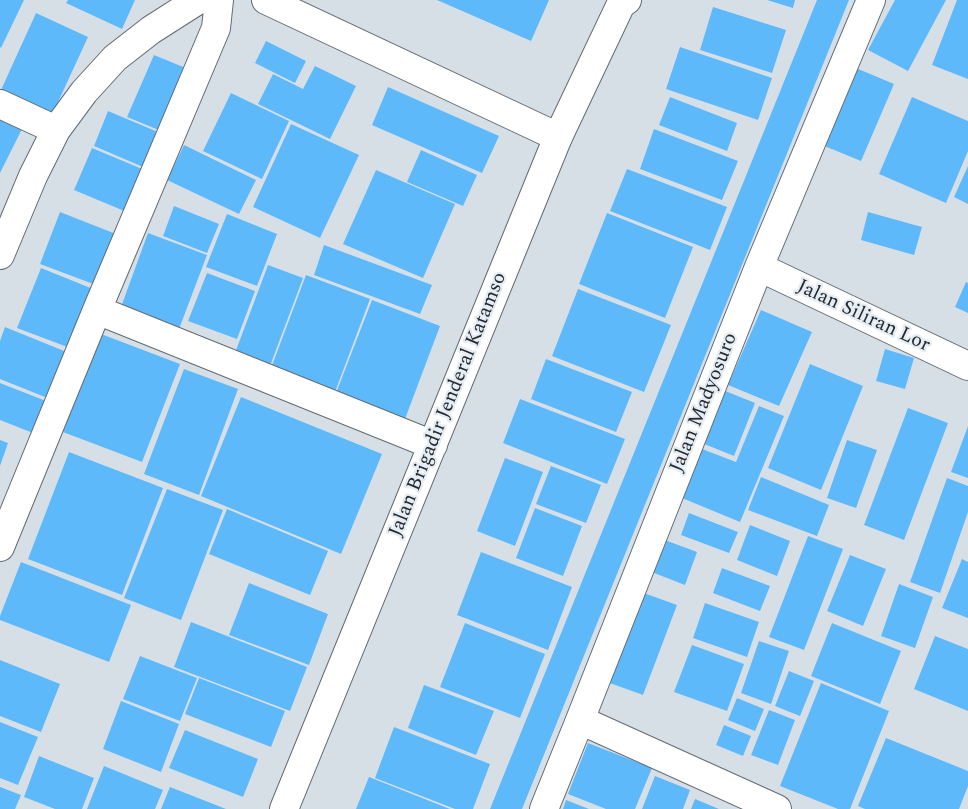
<!DOCTYPE html>
<html>
<head>
<meta charset="utf-8">
<style>
  body { margin:0 }
  canvas { display:block; background:#d7dfe6 }
</style>
</head>
<body>
<canvas width="968" height="809"></canvas>
<script>
const ctx = document.querySelector('canvas').getContext('2d');
ctx.lineJoin = 'round';
function paint(path, color) { ctx.fillStyle = color; ctx.fill(path, 'evenodd'); }
const poly = rows => new Path2D(rows.map(r => 'M' + r).join(''));
function trace(path, color, width, dash) { ctx.strokeStyle = color; ctx.lineWidth = width; ctx.lineCap = dash ? 'butt' : 'round'; ctx.setLineDash(dash || []); ctx.stroke(path); }
function label(font, color, halo, rows, align = 'center') {
  ctx.font = font + ' Spectral,serif'; ctx.lineWidth = 4.5; ctx.setLineDash([]); ctx.textBaseline = 'middle'; ctx.strokeStyle = halo; ctx.fillStyle = color; for (const [text, x, y, turn = 0] of rows) {
    ctx.save(); ctx.translate(x, y); ctx.rotate((+turn || 0) * Math.PI / 180); ctx.textAlign = isNaN(turn) ? turn : align; if (halo) ctx.strokeText(text, 0, 0); ctx.fillText(text, 0, 0); ctx.restore();
  }
}
const building = poly([
  [0,0,24,0,1,48,0,47],
  [68,0,135,0,122,29,66,3],
  [437,0,549,0,531,41],
  [767,0,795,0,793,8],
  [817,0,849,0,522,809,490,809],
  [895,0,946,0,908,71,868,50],
  [957,0,968,0,968,79,932,65],
  [713,7,786,30,772,73,700,50],
  [36,13,88,37,53,113,1,90],
  [266,41,306,61,295,83,255,63],
  [680,47,772,78,758,120,666,89],
  [154,55,193,71,166,133,127,117],
  [315,66,356,86,330,139,258,104,273,74,303,89],
  [856,68,894,84,861,161,822,145],
  [388,87,499,136,482,173,372,125],
  [231,93,289,121,262,179,203,151],
  [670,97,737,123,727,151,659,125],
  [912,97,968,121,968,151,946,203,879,174],
  [108,111,165,135,150,170,94,146],
  [0,113,24,125,0,173],
  [291,124,359,155,320,238,253,207],
  [654,129,738,161,722,200,640,169],
  [184,145,256,180,239,214,167,180],
  [92,148,147,171,129,213,74,190],
  [421,150,477,175,463,206,407,182],
  [968,166,968,204,954,197],
  [627,169,727,207,710,250,610,211],
  [376,170,455,204,423,278,343,244],
  [174,206,219,224,207,253,163,236],
  [60,212,116,234,96,285,40,264],
  [868,212,922,227,914,255,861,240],
  [607,213,693,247,665,318,579,284],
  [227,214,277,234,257,286,206,267],
  [148,233,207,255,179,329,121,307],
  [324,245,432,285,420,314,314,275],
  [268,265,303,278,270,366,235,353],
  [41,268,93,289,70,348,17,328],
  [207,273,255,291,237,339,188,321],
  [306,275,370,299,335,392,271,368],
  [966,282,968,283,968,313,955,307],
  [578,289,671,325,644,392,552,356],
  [372,300,440,326,405,419,336,393],
  [761,310,812,332,779,406,728,385],
  [5,327,69,353,50,399,0,379,0,341],
  [101,334,180,364,142,462,63,432],
  [885,349,914,358,905,389,876,381],
  [546,359,632,392,616,432,531,399],
  [810,364,863,386,821,490,768,468],
  [184,369,238,389,199,495,144,474],
  [0,383,46,401,33,433,0,420],
  [713,386,755,403,734,456,692,439],
  [241,397,382,454,341,554,201,496],
  [520,399,625,439,607,484,503,443],
  [759,406,784,416,740,522,682,498,702,449,736,462],
  [908,408,948,423,904,540,864,525],
  [968,426,968,478,951,472],
  [0,440,8,443,0,466],
  [847,440,877,450,856,508,827,498],
  [69,452,163,488,122,595,28,559],
  [505,458,543,472,515,546,477,531],
  [551,466,601,485,586,523,536,504],
  [761,477,829,505,817,536,748,510],
  [947,478,968,486,968,512,940,593,910,582],
  [167,489,223,510,181,620,124,598],
  [535,508,582,526,563,576,516,558],
  [227,509,328,551,310,595,209,554],
  [689,513,738,532,729,553,681,535],
  [750,525,790,541,777,576,737,560],
  [808,536,843,549,804,650,769,637],
  [662,539,697,552,685,585,649,571],
  [481,552,572,587,548,650,457,615],
  [850,555,886,569,863,626,827,611],
  [962,559,968,562,968,618,942,608],
  [21,562,131,605,109,662,0,620,0,616],
  [722,568,770,586,760,611,713,593],
  [249,583,328,614,309,665,229,635],
  [899,584,933,597,915,648,881,636],
  [641,592,677,605,643,695,607,682],
  [705,603,759,622,747,657,693,638],
  [191,622,307,667,290,711,174,667],
  [465,623,545,654,520,718,440,687],
  [832,623,901,651,880,704,811,676],
  [935,636,968,649,968,711,914,689],
  [759,641,789,651,771,704,741,693],
  [692,645,744,664,727,711,674,692],
  [140,656,197,678,180,721,123,699],
  [0,660,60,684,41,732,0,716],
  [789,671,814,681,800,716,775,706],
  [199,678,285,711,271,747,185,714],
  [821,683,889,711,850,809,838,809,780,786],
  [424,685,494,711,476,755,408,728],
  [737,698,764,709,755,731,728,720],
  [121,701,179,724,161,772,103,749],
  [769,710,795,720,778,765,751,755],
  [0,722,38,737,18,785,0,778],
  [724,725,751,736,743,756,716,745],
  [394,727,490,764,473,809,455,809,375,778],
  [185,730,258,759,243,797,169,768],
  [886,738,968,771,968,786,959,809,865,809,858,806],
  [588,743,652,768,635,809,606,809,568,794],
  [39,756,94,778,82,809,55,809,24,797],
  [104,766,163,790,155,809,87,809],
  [655,776,690,790,683,809,642,809],
  [369,777,450,809,356,809],
  [0,787,21,795,15,809,0,809],
  [170,787,226,809,161,809],
  [695,799,719,809,691,809],
  [566,800,589,809,563,809]
]);
const minor = poly([
  [266,0,558,137],
  [0,104,56,130],
  [0,255,33,176,56,130,84,92,115,58,151,30,198,0],
  [759,267,968,366],
  [97,310,433,445],
  [0,547,97,310,216,28,219,0],
  [580,720,777,809],
  [544,809,580,720,759,267,871,0]
]);
const major = poly([
  [284,809,558,137,621,4,627,0]
]);
const streetNames = [
  ["Jalan Siliran Lor",863,317,25],
  ["Jalan Madyosuro",705,403,-68],
  ["Jalan Brigadir Jenderal Katamso",449,405,-68]
];
paint(building, '#5eb9fb');
trace(minor, '#636b71', 30);
trace(major, '#636b71', 30);
trace(minor, '#fff', 28);
trace(major, '#fff', 28);
label('20px', '#26292c', '#e4edf4', streetNames);
</script>
</body>
</html>
